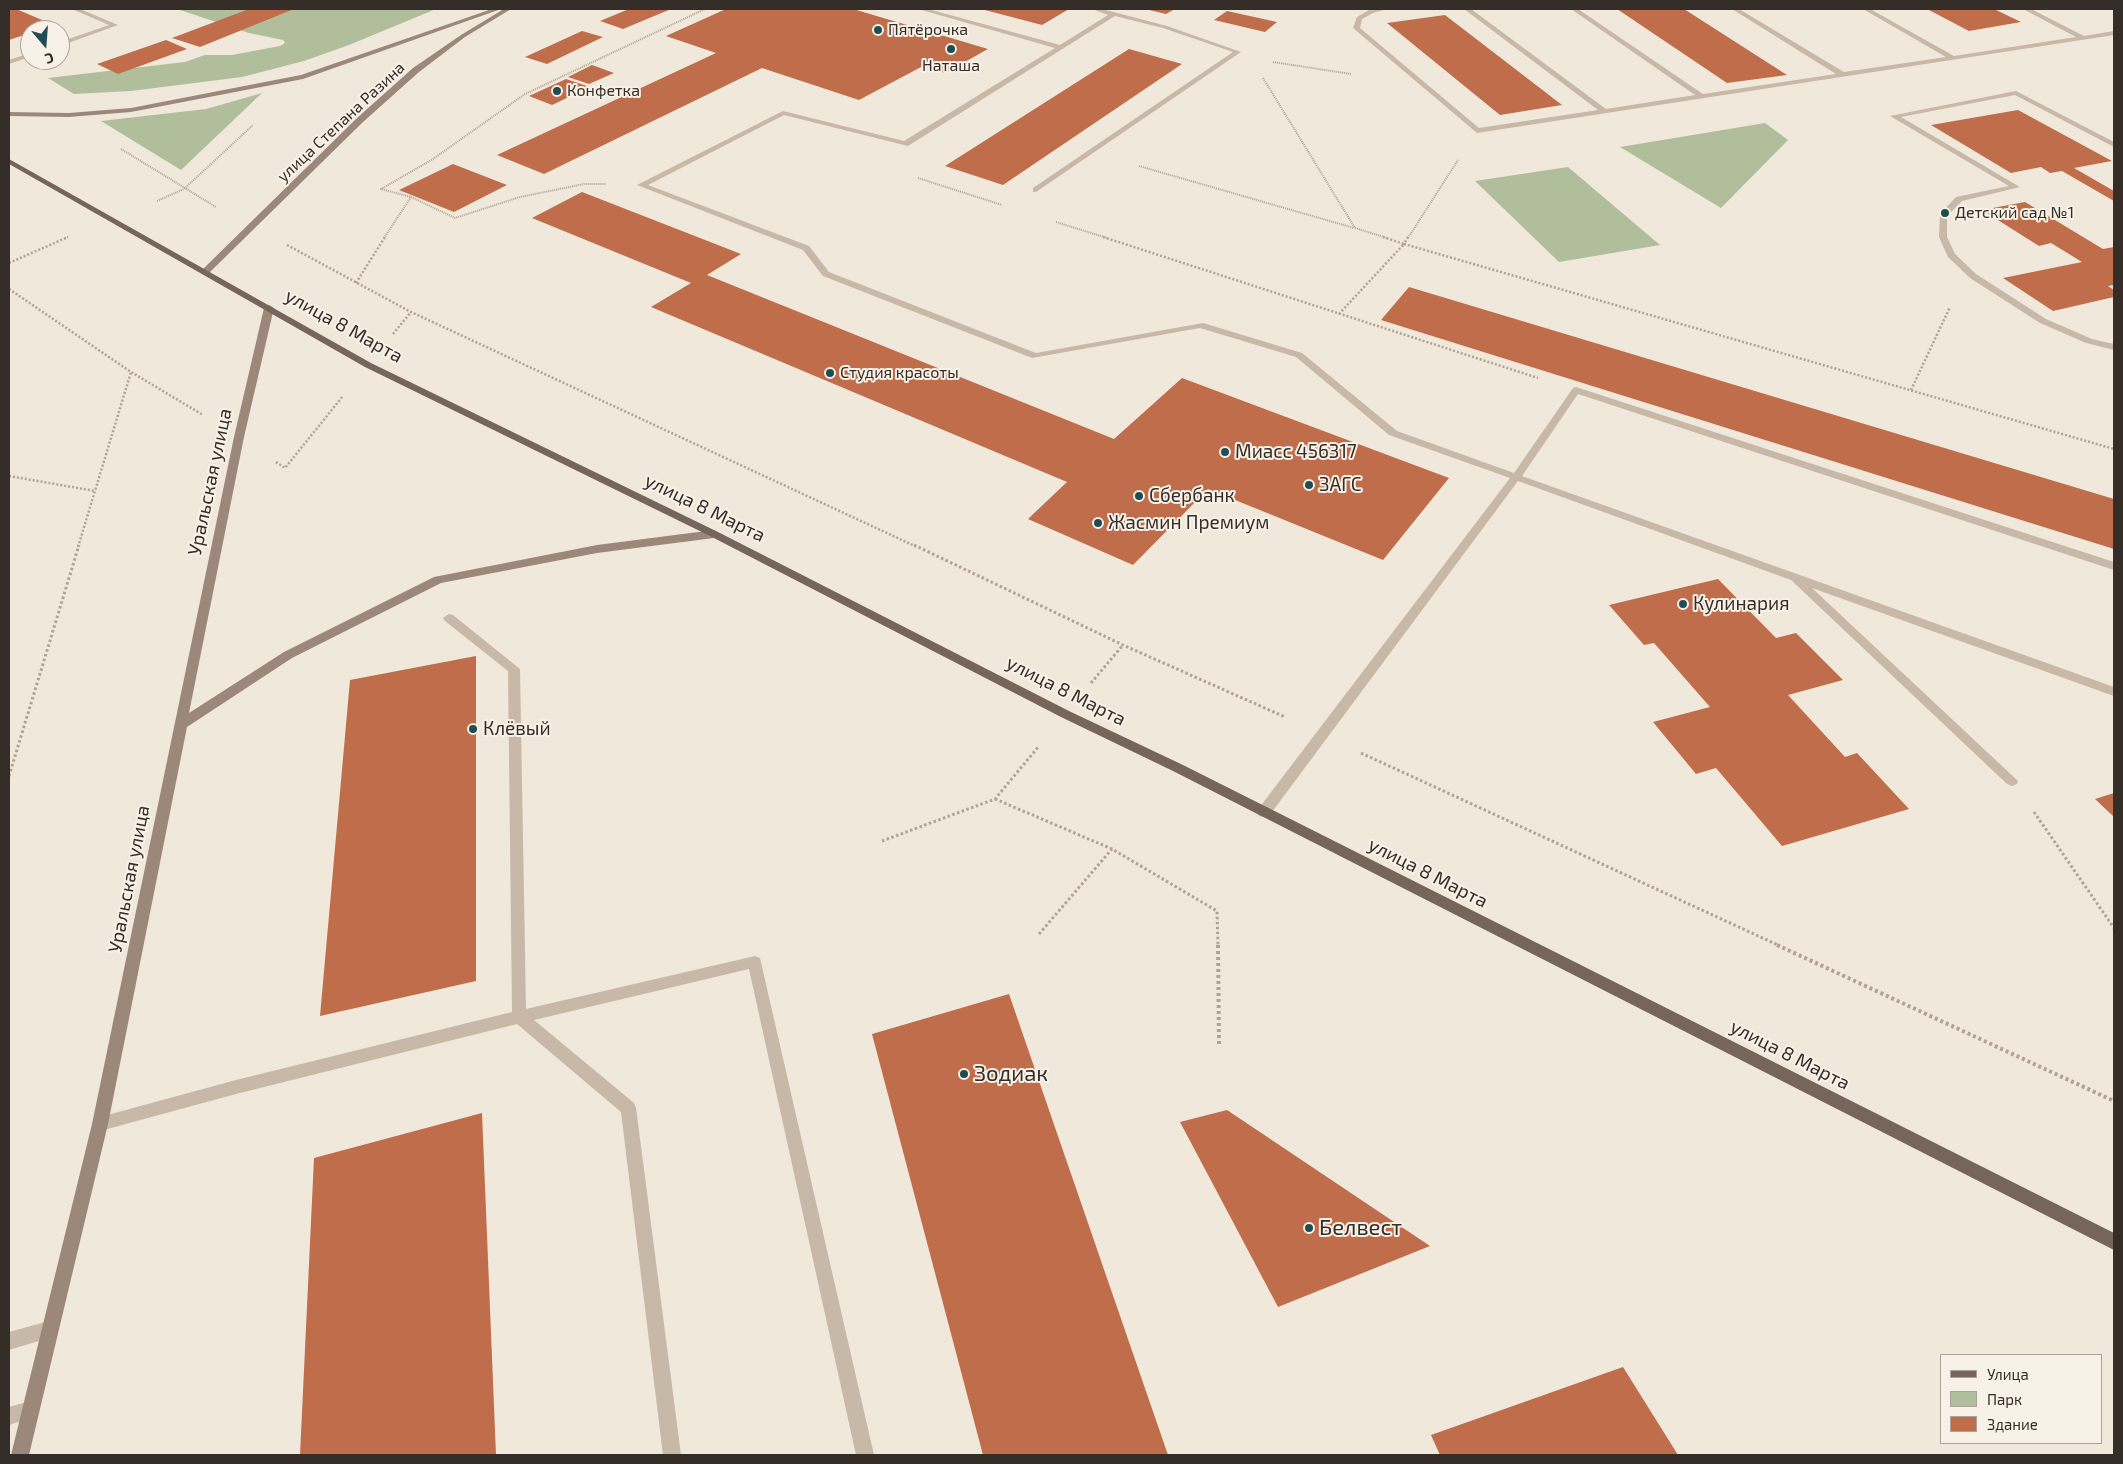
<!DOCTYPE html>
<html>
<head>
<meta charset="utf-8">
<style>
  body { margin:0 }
  #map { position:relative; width:2123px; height:1464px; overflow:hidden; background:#f0e8db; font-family:"Exo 2",sans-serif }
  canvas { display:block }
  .frame { position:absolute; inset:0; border:10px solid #352d28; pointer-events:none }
  .legend { position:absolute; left:1940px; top:1354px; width:162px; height:90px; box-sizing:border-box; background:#f8f1e7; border:1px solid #aaa39b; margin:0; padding:6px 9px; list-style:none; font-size:15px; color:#352d28 }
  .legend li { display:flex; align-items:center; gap:10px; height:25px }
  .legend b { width:25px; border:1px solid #aaa39b }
  .north { position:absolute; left:20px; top:20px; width:50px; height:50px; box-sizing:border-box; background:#f8f1e7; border:1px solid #aaa39b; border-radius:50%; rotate:162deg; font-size:14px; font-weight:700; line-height:20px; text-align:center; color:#352d28 }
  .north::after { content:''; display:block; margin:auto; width:18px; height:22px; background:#204d54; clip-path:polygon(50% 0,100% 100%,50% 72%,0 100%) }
</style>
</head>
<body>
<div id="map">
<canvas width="2123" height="1464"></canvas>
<div class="frame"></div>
<ul class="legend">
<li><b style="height:6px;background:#76655a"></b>Улица</li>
<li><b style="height:14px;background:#b1be9c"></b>Парк</li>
<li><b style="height:14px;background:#bf6d4b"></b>Здание</li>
</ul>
<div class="north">С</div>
</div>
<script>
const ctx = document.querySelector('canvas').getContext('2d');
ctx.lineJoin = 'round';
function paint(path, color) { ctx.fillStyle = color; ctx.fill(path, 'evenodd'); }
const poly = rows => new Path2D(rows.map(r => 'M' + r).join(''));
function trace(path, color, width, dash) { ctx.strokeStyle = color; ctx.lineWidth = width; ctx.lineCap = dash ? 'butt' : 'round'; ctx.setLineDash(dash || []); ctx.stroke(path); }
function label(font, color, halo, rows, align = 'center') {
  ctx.font = font + ' "Exo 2",sans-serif'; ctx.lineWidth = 4; ctx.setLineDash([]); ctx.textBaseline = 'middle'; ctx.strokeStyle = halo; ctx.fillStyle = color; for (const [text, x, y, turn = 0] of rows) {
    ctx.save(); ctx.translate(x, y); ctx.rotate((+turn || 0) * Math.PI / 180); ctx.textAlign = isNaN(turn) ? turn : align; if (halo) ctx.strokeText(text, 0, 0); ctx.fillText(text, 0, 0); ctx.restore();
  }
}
const green = poly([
  [177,9,436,9,349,45,304,61,242,77,131,91,74,94,48,78,185,62,205,55,232,55,280,46,285,43,283,40,249,33],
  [262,93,181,170,101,121,206,109],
  [1765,123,1788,140,1721,208,1620,147],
  [1568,167,1660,245,1559,262,1475,181]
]);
const building = poly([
  [9,9,16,9,54,25,38,30,30,30,30,33,9,40],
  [249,9,294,9,200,47,172,38],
  [629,9,671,9,623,29,600,21],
  [726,9,853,9,988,49,945,73,923,66,859,100,762,68,544,174,497,155,716,53,666,36],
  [981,9,1069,9,1042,25],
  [1145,9,1175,9,1166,14],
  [1617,9,1684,9,1787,75,1727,83],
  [1927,9,1994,9,2021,22,1969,31],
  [1227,11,1277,22,1265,32,1214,20],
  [1445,15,1562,105,1500,115,1387,23],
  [582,31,603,37,547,64,525,57],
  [166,40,187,49,118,74,97,64],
  [1129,49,1182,64,1003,185,945,166],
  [592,65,614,73,589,84,568,77],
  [566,79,590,87,552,105,529,96],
  [2018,110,2112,161,2074,168,2114,191,2114,201,2062,171,2050,173,2041,167,2011,173,1931,125],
  [453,164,507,185,454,212,399,190],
  [582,192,741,254,707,275,1114,439,1182,378,1449,478,1383,560,1208,489,1133,565,1028,519,1067,482,651,307,691,283,532,218],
  [2025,202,2103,249,2114,247,2114,285,2108,286,2114,290,2114,297,2053,311,2003,278,2082,262,2051,243,2039,246,1982,210],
  [1409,287,2114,499,2114,549,1381,320],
  [1718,579,1776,638,1796,633,1843,680,1788,695,1845,757,1857,753,1909,809,1782,846,1716,768,1696,774,1653,722,1710,707,1654,643,1644,645,1609,605],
  [476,656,476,981,320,1016,350,680],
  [2114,793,2114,817,2095,799],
  [1009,994,1168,1455,983,1455,872,1034],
  [1227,1110,1430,1246,1278,1307,1180,1122],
  [482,1113,496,1455,300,1455,314,1158],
  [1623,1367,1678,1455,1440,1455,1431,1435]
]);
const pathFar3 = poly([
  [1273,62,1351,74],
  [1263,78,1355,228,1387,238],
  [121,149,216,207],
  [1139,166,1354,228],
  [918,178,1002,205],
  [411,197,455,218,520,197,584,184,606,184],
  [157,201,184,189,253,125],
  [1056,222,1107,238],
  [65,238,68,237],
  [384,238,411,197,381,189,433,159,525,94,705,9],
  [1408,238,1458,160]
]);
const pathFar2 = poly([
  [1103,237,1538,378],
  [1408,237,1404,244,2114,449],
  [287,245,411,312,917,547],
  [9,263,68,237],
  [356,283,385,237],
  [9,289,131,372,203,415],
  [1339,314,1404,244,1383,237],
  [393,334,411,312],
  [1911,390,1950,307],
  [276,462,285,468,343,396],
  [9,476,95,491],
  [78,547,131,372]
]);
const pathFar1 = poly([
  [914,545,1123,645,1285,717],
  [1091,683,1123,645],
  [1361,753,1780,946],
  [9,776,79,545],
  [995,799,1112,849,1217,911,1218,946],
  [2034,812,2114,928],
  [882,841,995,799,1039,746],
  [1039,934,1112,849]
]);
const path = poly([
  [1218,945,1219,1045],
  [1777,945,2114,1101]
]);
const lane = poly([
  [72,9,80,9,118,25,60,46,60,42,109,25,72,9],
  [918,9,928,9,1060,45,1108,15,1092,9,1102,9,1167,26,1241,52,1036,192,1033,192,1033,188,1233,52,1163,28,1115,16,908,146,784,115,648,185,809,246,829,272,1036,353,1203,323,1302,353,1397,431,1514,473,1573,388,1576,387,2114,562,2114,570,1578,394,1522,476,2114,687,2114,696,1812,588,2018,781,2017,784,2012,786,2007,784,1791,580,1518,481,1269,816,1264,817,1259,816,1257,812,1259,808,1510,478,1389,435,1296,357,1200,328,1032,358,823,276,803,250,637,185,783,111,904,141,1055,48,918,9],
  [1387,9,1373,13,1362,19,1360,28,1479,128,1598,110,1464,9,1471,9,1606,109,1695,95,1571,9,1578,9,1703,94,1836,74,1732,9,1739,9,1844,72,1946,57,1863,9,1870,9,1954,56,2076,37,2023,9,2031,9,2084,36,2114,31,2114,35,1477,133,1353,28,1357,17,1369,10,1387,9],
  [30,53,30,57,9,64,9,60,30,53],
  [2016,91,2114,142,2114,147,2015,95,1901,117,2020,187,1962,201,1947,216,1947,237,1955,254,1976,274,2046,319,2092,339,2114,344,2114,350,2086,343,2040,323,1970,278,1948,257,1939,237,1940,214,1956,197,2009,186,1890,116,2016,91],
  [449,614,453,615,520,669,526,1009,755,956,760,958,874,1455,856,1455,749,969,534,1020,634,1103,636,1108,681,1455,663,1455,621,1112,517,1024,236,1094,100,1131,94,1129,92,1124,94,1119,100,1117,236,1080,512,1012,508,671,445,621,443,618,449,614],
  [49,1321,55,1324,58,1330,55,1336,9,1350,9,1332,49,1321]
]);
const street = poly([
  [30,1401,36,1404,39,1410,36,1416,9,1425,9,1407,30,1401]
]);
const secondary = poly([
  [492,9,501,9,303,79,131,112,69,117,9,116,9,112,69,113,131,108,301,75,492,9],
  [504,9,511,9,465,37,419,72,363,122,209,273,203,273,203,269,357,118,413,68,461,35,504,9],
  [269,305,274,308,244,437,189,713,284,652,434,577,597,545,714,530,719,534,714,538,597,553,441,583,292,658,187,727,108,1124,29,1455,11,1455,92,1124,234,437,264,308,269,305]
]);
const primary = poly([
  [9,159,371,363,718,532,1069,711,1183,765,2114,1233,2114,1250,1173,771,1061,717,710,536,365,367,9,164,9,159]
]);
const markers = [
  [878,30,5,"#204d54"],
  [951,49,5,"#204d54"],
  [557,91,5,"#204d54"],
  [1945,213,5,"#204d54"],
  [830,373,5,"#204d54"],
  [1225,452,5,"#204d54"],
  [1309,485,5,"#204d54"],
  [1139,496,5,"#204d54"],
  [1098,523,5,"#204d54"],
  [1683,604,5,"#204d54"],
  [473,729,5,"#204d54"],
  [964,1074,5,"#204d54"],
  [1309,1228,5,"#204d54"]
];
const farPoinames = [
  ["Пятёрочка",888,30],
  ["Наташа",951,66,"center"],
  ["Конфетка",567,91],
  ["Детский сад №1",1955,213],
  ["Студия красоты",840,373]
];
const farStreetnames = [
  ["улица Степана Разина",341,122,-43]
];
const streetNames = [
  ["улица 8 Марта",344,326,29],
  ["Уральская улица",210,482,-78],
  ["улица 8 Марта",705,508,26],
  ["улица 8 Марта",1066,691,27],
  ["улица 8 Марта",1428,873,27],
  ["Уральская улица",129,879,-79],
  ["улица 8 Марта",1790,1055,27]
];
const poiNames = [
  ["Миасс 456317",1235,452],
  ["ЗАГС",1319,485],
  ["Сбербанк",1149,496],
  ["Жасмин Премиум",1108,523],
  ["Кулинария",1693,604],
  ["Клёвый",483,729]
];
const nearPoinames = [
  ["Зодиак",974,1074],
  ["Белвест",1319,1228]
];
paint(green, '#b1be9c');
paint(building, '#bf6d4b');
trace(pathFar3, '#b3a292', 2, [1, 1]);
trace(pathFar2, '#b3a292', 2.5, [2, 2]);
trace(pathFar1, '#b3a292', 3, [2.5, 2.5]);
trace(path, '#b3a292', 4, [3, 3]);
paint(lane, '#c8b8a8');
paint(street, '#c8b8a8');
paint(secondary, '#9b887a');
paint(primary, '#76655a');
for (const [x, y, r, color] of markers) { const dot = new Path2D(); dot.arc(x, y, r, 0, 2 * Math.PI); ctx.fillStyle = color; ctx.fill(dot); trace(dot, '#f8f1e7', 2); }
label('16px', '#352d28', '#f8f1e7', farPoinames, 'left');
label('16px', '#352d28', '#f8f1e7', farStreetnames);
label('19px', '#352d28', '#f8f1e7', streetNames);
label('19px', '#352d28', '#f8f1e7', poiNames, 'left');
label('22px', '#352d28', '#f8f1e7', nearPoinames, 'left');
</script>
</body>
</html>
